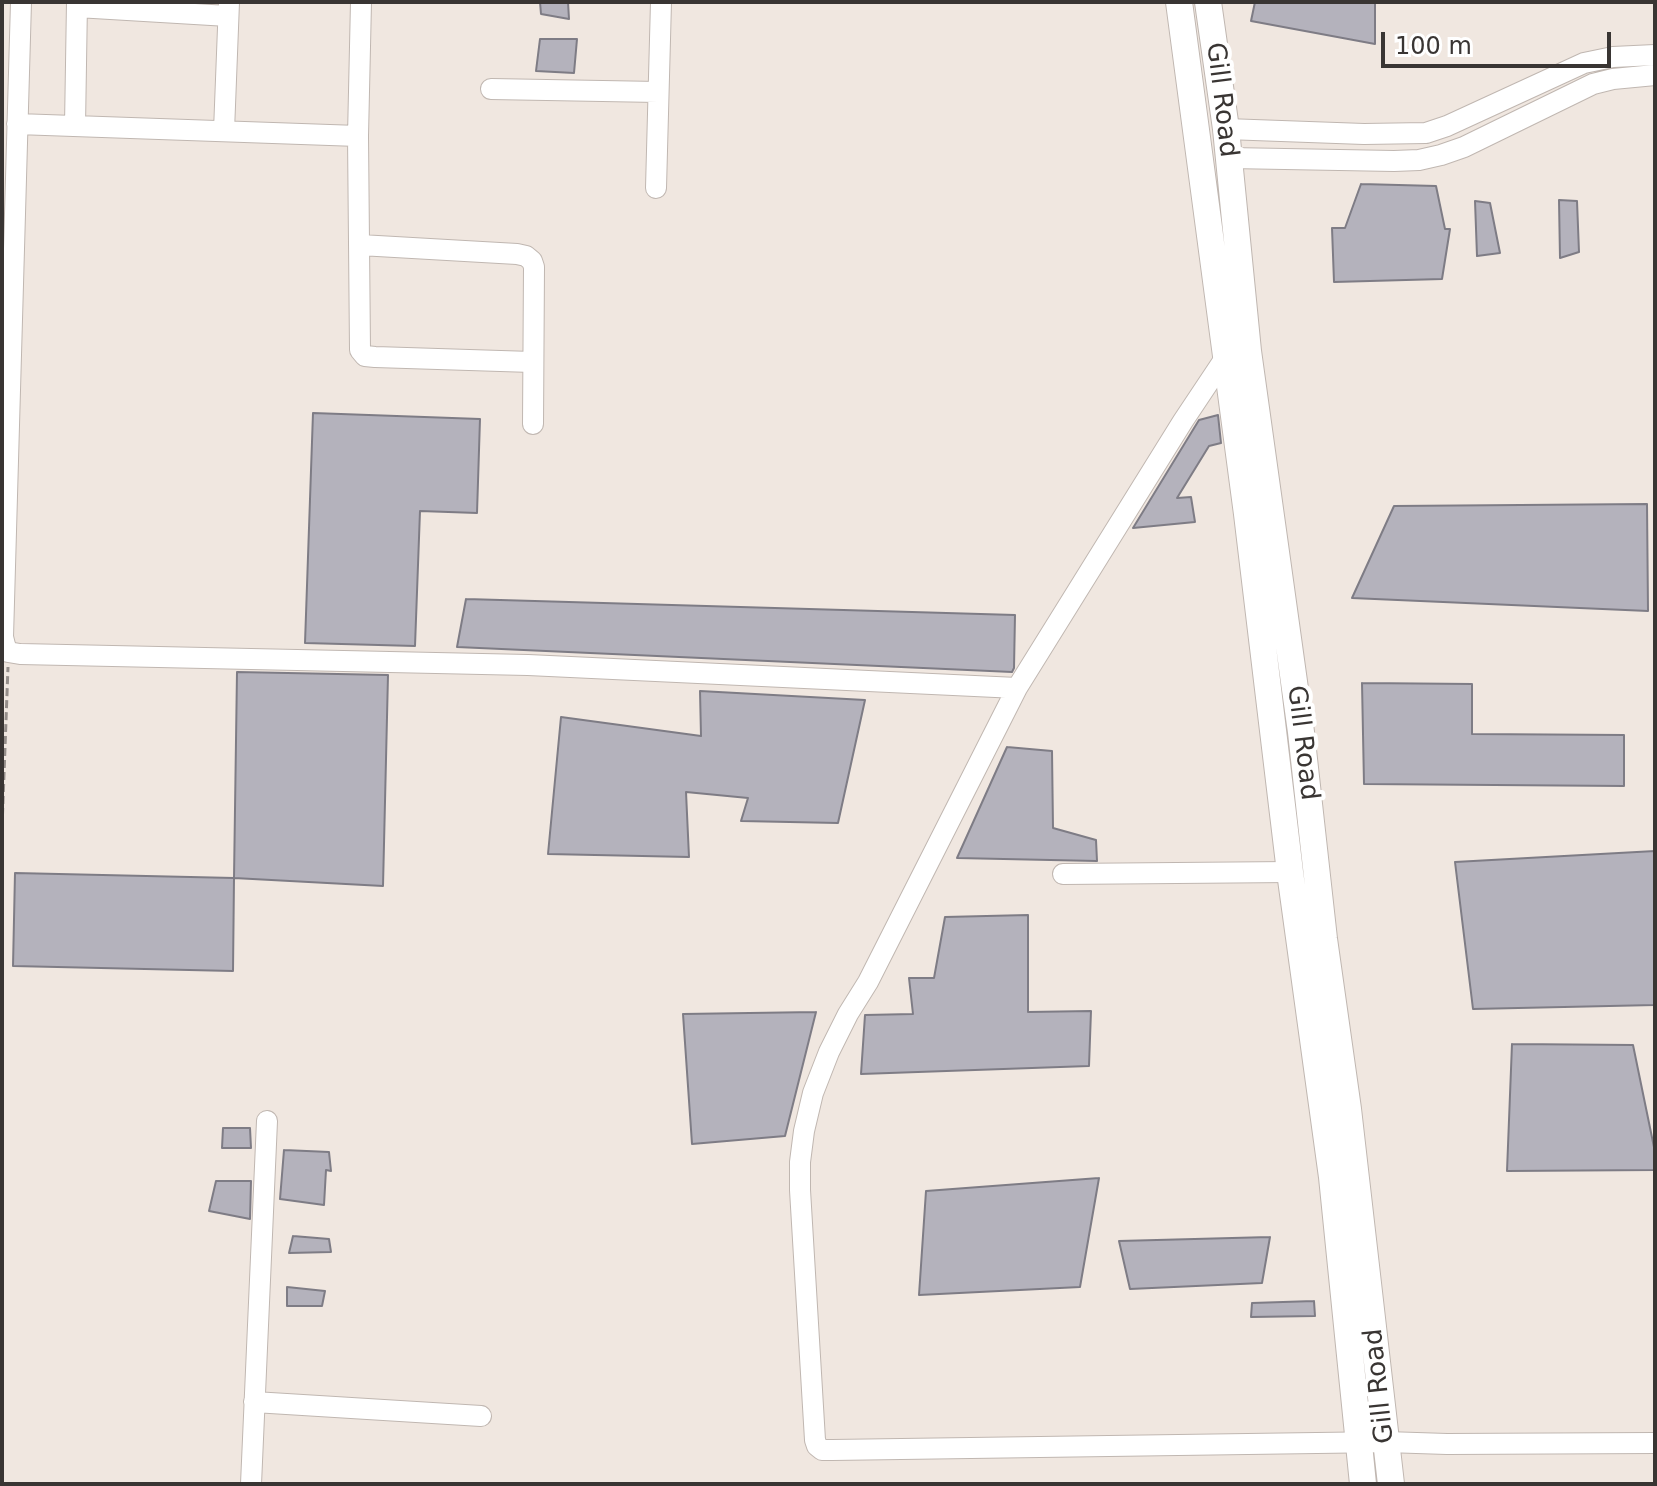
<!DOCTYPE html>
<html>
<head>
<meta charset="utf-8">
<style>
  body { margin:0 }
  #map { position:relative; width:1657px; height:1486px; overflow:hidden; background:#f0e7e0; font-family:"DejaVu Sans",sans-serif }
  canvas { display:block }
  .frame { position:absolute; inset:0; border:4px solid #393533; pointer-events:none }
  .scale { position:absolute; left:1381px; top:32px; width:230px; height:36px; box-sizing:border-box; border:4px solid #393533; border-top:0; padding-left:10px; font-size:24px; line-height:28px; white-space:nowrap; color:#393533; -webkit-text-stroke:6px #fff; paint-order:stroke }
</style>
</head>
<body>
<div id="map">
<canvas width="1657" height="1486"></canvas>
<div class="frame"></div>
<div class="scale">100 m</div>
</div>
<script>
const ctx = document.querySelector('canvas').getContext('2d');
ctx.lineJoin = 'round';
function paint(path, color) { ctx.fillStyle = color; ctx.fill(path, 'evenodd'); }
const poly = rows => new Path2D(rows.map(r => 'M' + r).join(''));
function trace(path, color, width, dash) { ctx.strokeStyle = color; ctx.lineWidth = width; ctx.lineCap = dash ? 'butt' : 'round'; ctx.setLineDash(dash || []); ctx.stroke(path); }
function label(font, color, halo, rows, align = 'center') {
  ctx.font = font + ' "DejaVu Sans",sans-serif'; ctx.lineWidth = 8; ctx.setLineDash([]); ctx.textBaseline = 'middle'; ctx.strokeStyle = halo; ctx.fillStyle = color; for (const [text, x, y, turn = 0] of rows) {
    ctx.save(); ctx.translate(x, y); ctx.rotate((+turn || 0) * Math.PI / 180); ctx.textAlign = isNaN(turn) ? turn : align; if (halo) ctx.strokeText(text, 0, 0); ctx.fillText(text, 0, 0); ctx.restore();
  }
}
const building = poly([
  [540,2,568,2,569,19,541,14,540,2],
  [1255,2,1375,2,1375,44,1251,21,1255,2],
  [540,39,577,39,574,73,536,71,540,39],
  [1361,184,1436,186,1445,229,1450,229,1442,279,1334,282,1332,228,1345,228,1361,184],
  [1559,200,1577,201,1579,252,1560,258,1559,200],
  [1475,201,1490,203,1500,253,1477,256,1475,201],
  [313,413,480,419,477,513,420,511,415,646,305,643,313,413],
  [1218,415,1221,443,1209,446,1177,498,1191,497,1195,522,1133,528,1199,420,1218,415],
  [1647,504,1648,611,1352,598,1394,506,1647,504],
  [466,599,1015,615,1014,668,1012,672,457,647,466,599],
  [237,672,388,675,383,886,234,878,237,672],
  [1362,683,1472,684,1472,734,1624,735,1624,786,1364,784,1362,683],
  [700,691,865,700,838,823,741,821,748,798,686,792,689,857,548,854,561,717,701,736,700,691],
  [1007,747,1052,751,1053,828,1096,840,1097,861,957,858,1007,747],
  [1655,851,1655,1005,1473,1009,1455,862,1655,851],
  [15,873,234,878,233,971,13,966,15,873],
  [1028,915,1028,1012,1091,1011,1089,1066,861,1074,865,1015,913,1014,909,978,934,978,945,917,1028,915],
  [816,1012,785,1136,692,1144,683,1014,816,1012],
  [1512,1044,1633,1045,1655,1152,1655,1170,1507,1171,1512,1044],
  [223,1128,250,1128,251,1148,222,1148,223,1128],
  [284,1150,329,1152,331,1171,326,1170,324,1205,280,1199,284,1150],
  [1099,1178,1080,1287,919,1295,926,1191,1099,1178],
  [216,1181,251,1181,250,1219,209,1211,216,1181],
  [293,1236,329,1239,331,1252,289,1253,293,1236],
  [1270,1237,1262,1283,1130,1289,1119,1241,1270,1237],
  [287,1287,325,1291,322,1306,287,1306,287,1287],
  [1314,1301,1315,1316,1251,1317,1252,1303,1314,1301]
]);
const path = poly([
  [2,828,8,667]
]);
const minor = poly([
  [21,2,3,637,5,645,8,652,20,654,528,665,1017,688,868,982,848,1014,829,1052,813,1093,804,1131,800,1162,800,1190,815,1440,817,1446,822,1450,832,1450,1386,1442,1447,1444,1655,1443],
  [361,2,358,136,360,350,365,356,375,357,532,362],
  [77,7,228,16],
  [491,89,658,92],
  [17,124,358,136],
  [75,126,77,2],
  [1226,129,1364,134,1426,133,1447,126,1584,63,1613,57,1655,55],
  [224,131,229,2],
  [1230,158,1394,161,1419,160,1441,155,1464,147,1593,84,1613,79,1655,75],
  [656,188,661,2],
  [360,245,517,254,526,256,532,261,534,267,533,424],
  [1017,688,1183,421,1225,358],
  [1063,874,1290,872],
  [254,1402,481,1416],
  [251,1484,267,1121]
]);
const major = poly([
  [1179,2,1247,514,1290,872,1332,1177,1363,1484],
  [1208,2,1226,129,1248,351,1301,732,1324,939,1348,1109,1391,1484]
]);
const streetNames = [
  ["Gill Road",1221,100,83],
  ["Gill Road",1302,743,83],
  ["Gill Road",1380,1386,-96]
];
paint(building, '#b4b2bc');
trace(building, '#7e7c85', 2);
trace(minor, '#c0b7b1', 22);
trace(major, '#c0b7b1', 28);
trace(path, '#958e8a', 3, [8, 4]);
trace(minor, '#fff', 20);
trace(major, '#fff', 26);
label('26px', '#393533', '#fff', streetNames);
</script>
</body>
</html>
